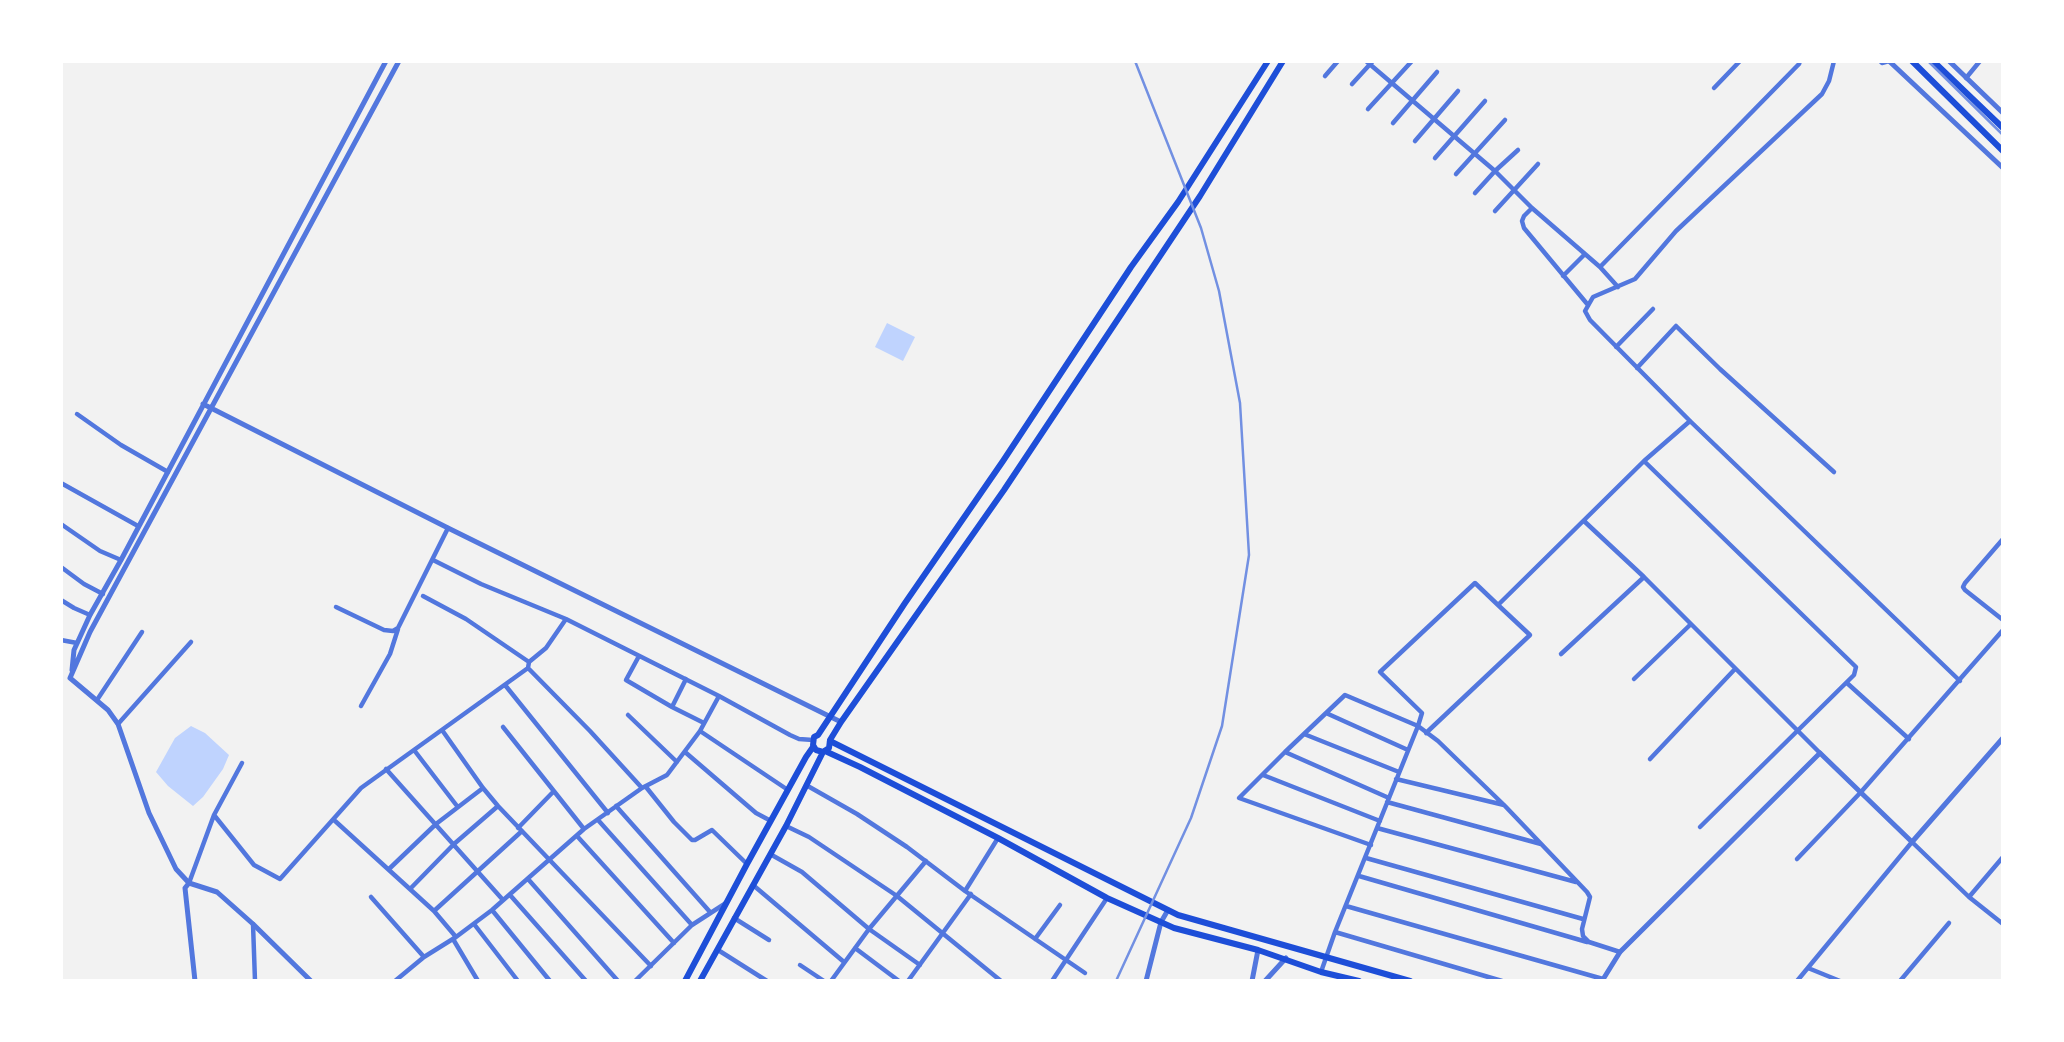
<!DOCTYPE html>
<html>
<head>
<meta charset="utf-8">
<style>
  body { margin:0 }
  #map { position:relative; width:2064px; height:1042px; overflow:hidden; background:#f2f2f2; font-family:Lora,serif }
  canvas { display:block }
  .frame { position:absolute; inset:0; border:63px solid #fff; pointer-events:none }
</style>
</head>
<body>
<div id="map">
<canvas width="2064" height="1042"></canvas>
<div class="frame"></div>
</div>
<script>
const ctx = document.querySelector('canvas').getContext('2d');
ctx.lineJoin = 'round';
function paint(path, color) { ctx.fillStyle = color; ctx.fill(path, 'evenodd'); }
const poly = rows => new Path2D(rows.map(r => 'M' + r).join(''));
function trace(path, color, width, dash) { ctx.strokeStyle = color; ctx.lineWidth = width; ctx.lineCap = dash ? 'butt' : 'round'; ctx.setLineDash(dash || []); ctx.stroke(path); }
const water = poly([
  [887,323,915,337,903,361,875,347],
  [191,726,205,733,229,755,223,769,203,797,193,806,168,786,156,772,175,738]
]);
const minor = poly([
  [1366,61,1495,171,1532,208,1600,267,1618,287],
  [1834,61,1829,81,1822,94,1676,231,1635,279,1593,297,1585,311,1590,320,1690,421,1960,681],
  [1880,61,1882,63,1889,61],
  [1325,76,1338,61],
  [1966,78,1980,61],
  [1352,84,1373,61],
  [1714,88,1740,61],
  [1368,109,1412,61],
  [1393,123,1437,72],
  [1415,141,1458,91],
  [1435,158,1485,101],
  [1456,174,1505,120],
  [1475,193,1495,171,1518,150],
  [1532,208,1524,216,1522,221,1524,228,1588,305],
  [1495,211,1538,164],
  [1600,267,1799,64,1800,61],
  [1563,276,1584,255],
  [1616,347,1653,309],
  [1637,368,1676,326,1720,369,1834,472],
  [77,414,121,445,168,472],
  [1644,461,1856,667,1854,675,1700,827],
  [61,483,138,526],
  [1584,521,1644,577,1820,753],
  [61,524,100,551,121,560],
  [2003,539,1965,583,1963,587,1965,590,2003,620],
  [433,560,481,584,566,619,719,696,790,735,799,739,813,740],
  [61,567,84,584,103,594],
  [423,596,466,619,529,662],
  [61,600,74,608,90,615],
  [336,607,384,630,393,631,398,628,448,528],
  [61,640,77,643],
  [1561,654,1644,577],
  [639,656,626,680,672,707,704,723],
  [528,668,590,731,642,788],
  [1634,679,1691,624],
  [1847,683,1909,739],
  [505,685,608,813],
  [97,700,142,632],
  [361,706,390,654,398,629],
  [672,707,686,679],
  [1326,713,1408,750],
  [628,715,677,762],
  [118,724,191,642],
  [503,727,584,829],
  [442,730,483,788,498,806,651,966],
  [700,731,788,790],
  [1426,733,1530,635,1498,605],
  [1304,734,1399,772],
  [414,750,457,806],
  [685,752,756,813,771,821],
  [1285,752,1389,798],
  [1650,759,1735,669],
  [386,769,503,900],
  [1263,775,1380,821],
  [1396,779,1504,805],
  [806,785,857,814,907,847,965,891,1085,973],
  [646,787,674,822,692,840,695,840,712,830,747,864],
  [1387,802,1541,844],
  [616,806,710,912],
  [214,815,254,865,280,879,361,788,528,668,529,662,546,648,566,619],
  [334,820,434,911,456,937],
  [598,820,692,925],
  [786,826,809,837,897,896,1001,981],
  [518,828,554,791],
  [1377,828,1576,882],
  [577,836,674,943],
  [1371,845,1239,798,1285,752,1345,695,1418,726,1422,713,1380,672,1475,583,1498,605,1644,461,1690,421],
  [770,854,802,872,869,929,920,965],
  [1366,858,1583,919],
  [1797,859,1861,792,2003,630],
  [389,869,436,824,483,788],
  [1359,876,1587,942],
  [528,879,618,981],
  [189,883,214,815,242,763],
  [753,885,844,962],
  [410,889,454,844,498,806],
  [965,891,998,838],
  [510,895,586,981],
  [371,897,424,957],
  [1969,897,2003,857],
  [1346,906,1603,979],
  [492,910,550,981],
  [434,911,522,831],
  [734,918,769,940],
  [253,924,255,981],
  [474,924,518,981],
  [1335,932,1502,981],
  [453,939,478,981],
  [1035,939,1060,905],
  [855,948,899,981],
  [718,950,767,981],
  [800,965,824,981],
  [1808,968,1840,981],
  [1321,972,1335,932,1418,726,1438,741,1505,806,1587,892,1590,897,1582,929,1583,936,1589,942,1620,952],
  [395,981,424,957,456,937,492,910,584,829,642,788,667,775,700,731,719,696],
  [635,981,692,925,726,903],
  [831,981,869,929,926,861],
  [908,981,971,894],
  [1052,981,1107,898],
  [1797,981,1912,842,1969,897,2003,924],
  [1900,981,1949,923]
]);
const tertiary = poly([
  [1889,61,2003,168],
  [1949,61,2003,113],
  [203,404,448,528,841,722],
  [72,670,74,650,90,615,121,560,386,61],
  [70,678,90,632,399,61],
  [70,678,108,710,118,724,149,813,176,869,189,883,217,892,253,924,311,981],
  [189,883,185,888,195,981],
  [1146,981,1161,922,1168,910],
  [1252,981,1258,950],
  [1265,981,1286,958],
  [1602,981,1620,952,1820,753,1912,842,2003,738]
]);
const secondary = poly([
  [830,741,1178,915,1410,981],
  [825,751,860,767,998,838,1107,898,1174,928,1258,950,1321,972,1359,981]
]);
const primary = poly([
  [1268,61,1178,202,1131,267,1003,461,905,603,818,735,814,737,813,745,816,750,823,752,829,748,830,740,841,722,1004,490,1200,196,1283,61],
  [1912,61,2003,151],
  [1933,61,2003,128],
  [685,981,747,864,806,757,813,747],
  [700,981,786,826,823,752]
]);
const rail = poly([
  [1928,61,2003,135],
  [1116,981,1191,818,1222,726,1249,555,1240,403,1219,291,1201,228,1135,61]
]);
paint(water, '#bfd3fe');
trace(minor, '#5277de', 4.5);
trace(tertiary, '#5277de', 5);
trace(secondary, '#1d4ed8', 6);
trace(primary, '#1d4ed8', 6);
trace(rail, '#7290e2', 2.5);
</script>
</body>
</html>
